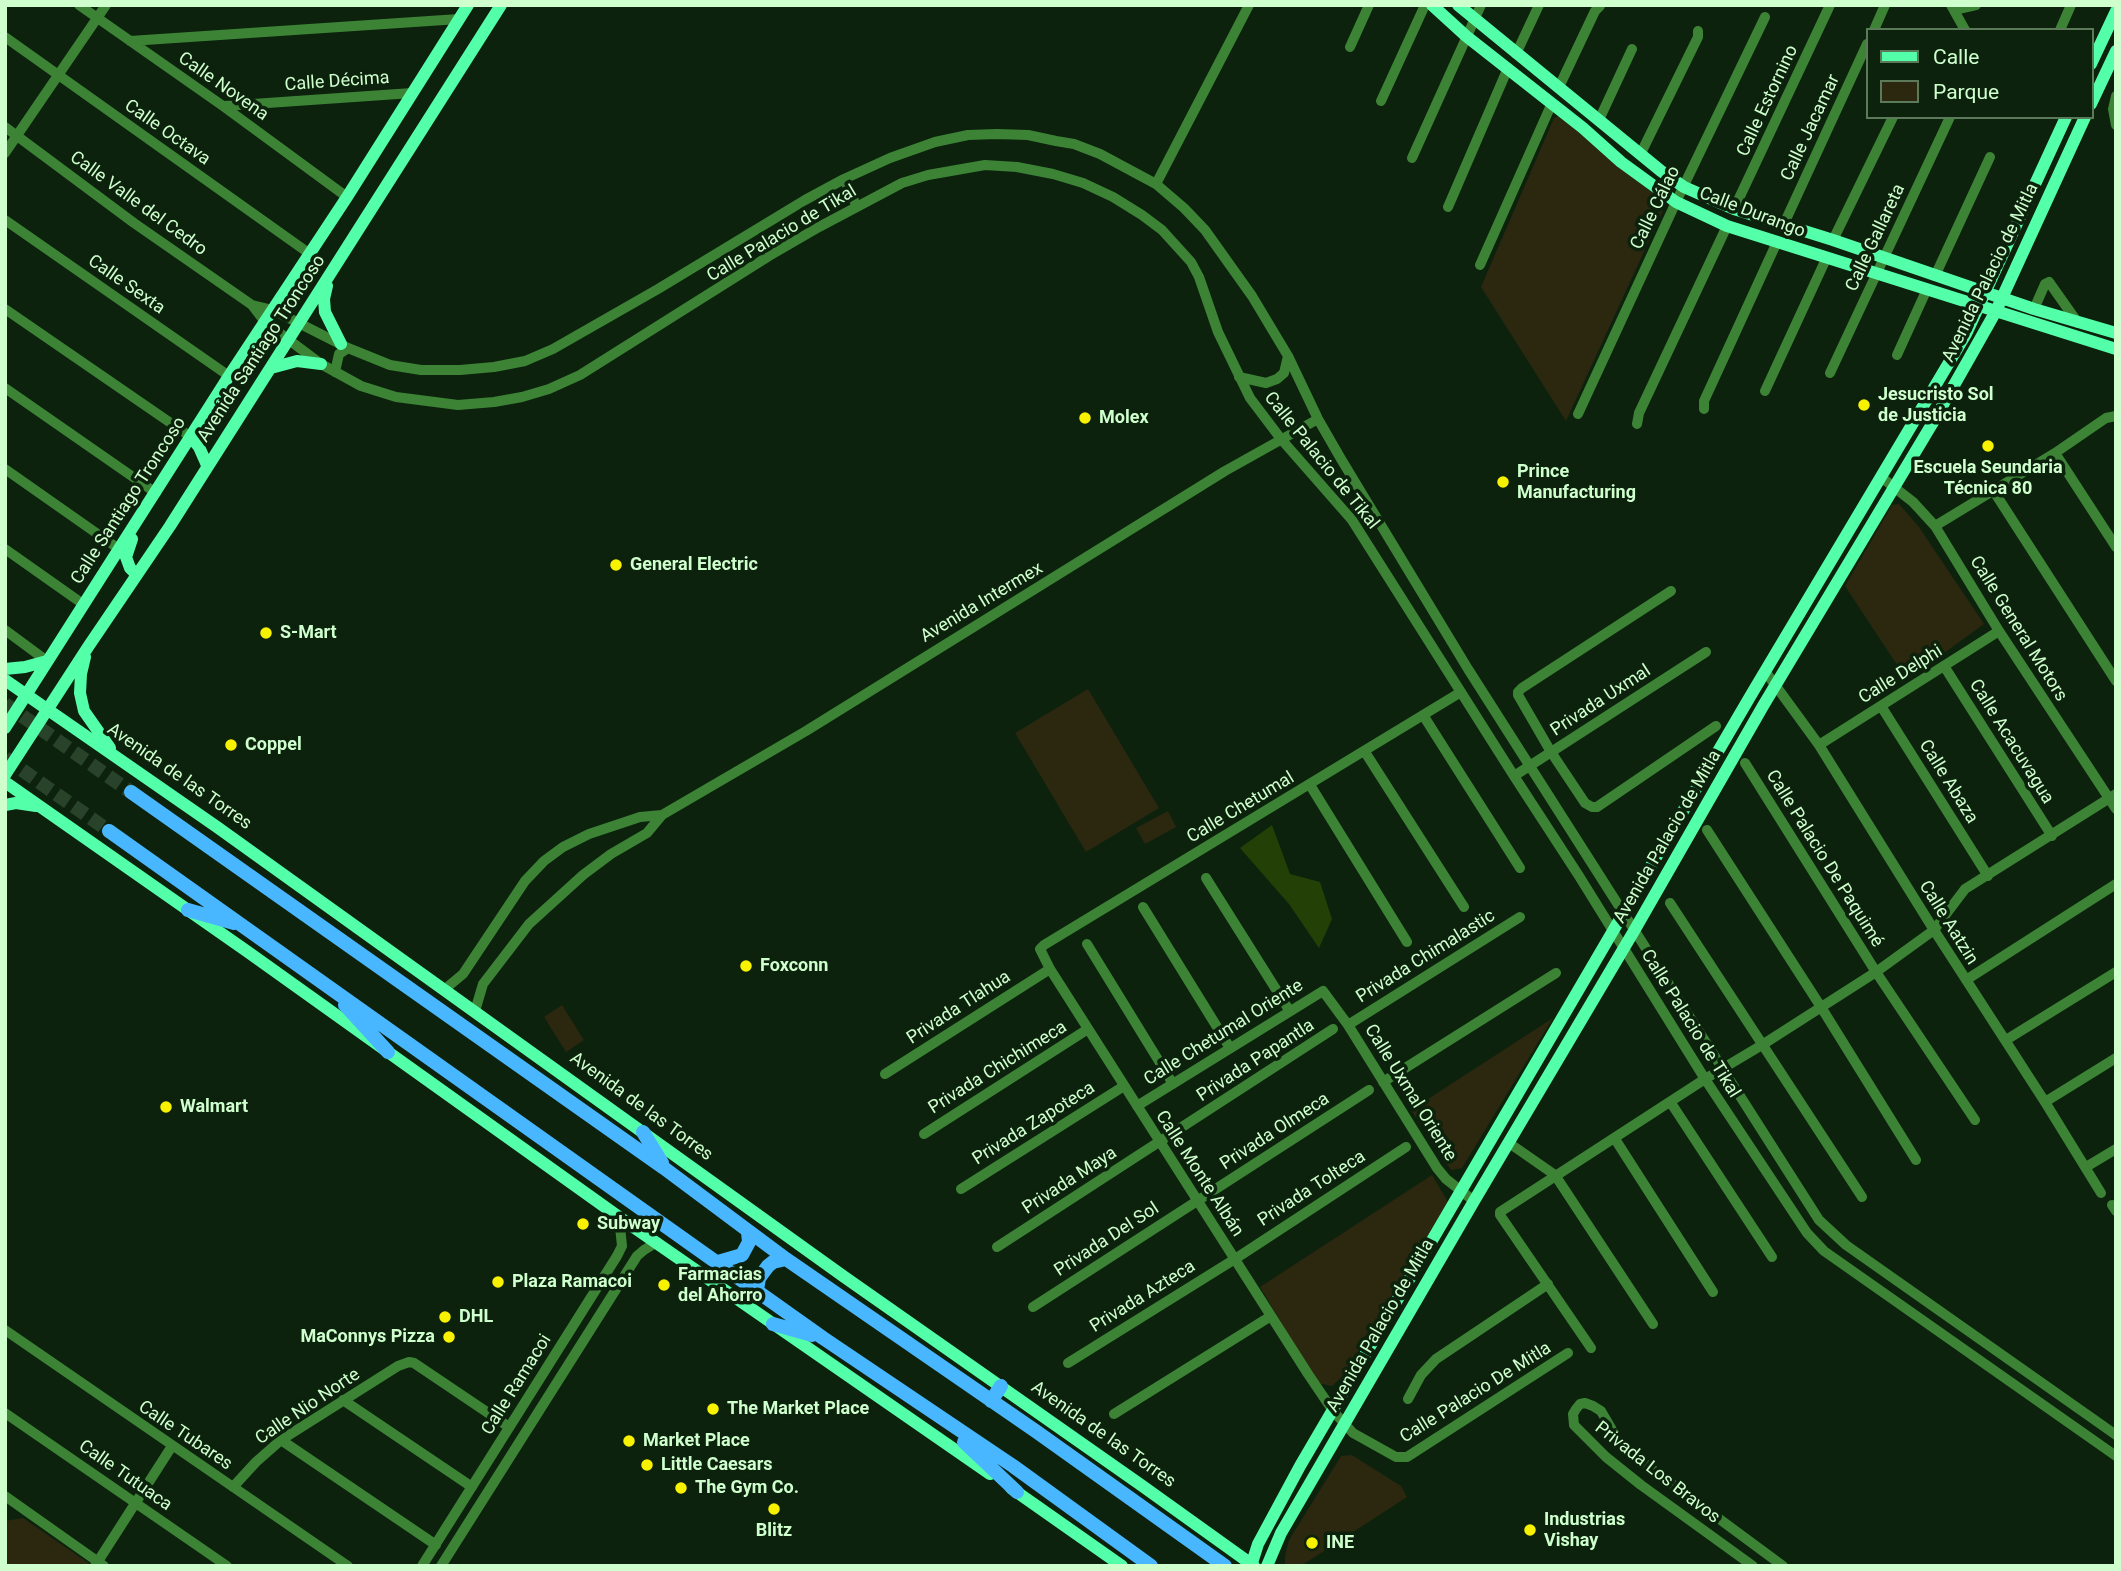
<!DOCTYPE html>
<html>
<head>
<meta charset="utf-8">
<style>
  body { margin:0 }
  #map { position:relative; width:2121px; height:1571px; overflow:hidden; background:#0c220d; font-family:Roboto,sans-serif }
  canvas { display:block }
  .frame { position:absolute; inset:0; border:7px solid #ceffcd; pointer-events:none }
  .legend { position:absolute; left:1866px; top:28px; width:228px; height:91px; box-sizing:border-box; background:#0c220d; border:2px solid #5a7a5a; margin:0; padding:9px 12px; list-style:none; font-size:21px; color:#ceffcd }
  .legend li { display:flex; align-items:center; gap:14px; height:35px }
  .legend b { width:35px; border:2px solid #5a7a5a }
</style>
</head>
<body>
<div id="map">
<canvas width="2121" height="1571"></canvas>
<div class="frame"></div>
<ul class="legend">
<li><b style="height:9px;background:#54ffaa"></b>Calle</li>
<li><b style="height:19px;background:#2c270f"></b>Parque</li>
</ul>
</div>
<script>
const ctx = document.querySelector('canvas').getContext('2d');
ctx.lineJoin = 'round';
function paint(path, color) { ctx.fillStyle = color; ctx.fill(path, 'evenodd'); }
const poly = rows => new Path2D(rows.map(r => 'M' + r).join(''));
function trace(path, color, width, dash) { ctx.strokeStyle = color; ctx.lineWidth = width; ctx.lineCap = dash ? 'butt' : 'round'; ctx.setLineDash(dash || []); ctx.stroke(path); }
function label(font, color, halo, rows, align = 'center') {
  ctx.font = font + ' Roboto,sans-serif'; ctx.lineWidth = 7; ctx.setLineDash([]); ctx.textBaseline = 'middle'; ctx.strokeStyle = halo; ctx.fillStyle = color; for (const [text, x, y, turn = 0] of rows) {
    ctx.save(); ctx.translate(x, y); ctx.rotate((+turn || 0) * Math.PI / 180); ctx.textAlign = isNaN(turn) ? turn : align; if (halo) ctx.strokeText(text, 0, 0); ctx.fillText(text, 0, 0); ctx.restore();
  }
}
const green = poly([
  [1559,116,1666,204,1566,421,1481,287,1554,118],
  [1899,504,1919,527,1984,624,1907,680,1845,586,1892,505],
  [1088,689,1159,808,1086,852,1015,733],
  [1168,811,1176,827,1145,844,1136,828],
  [562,1005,584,1040,566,1052,544,1017],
  [1553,1018,1462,1168,1451,1170,1411,1110],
  [1432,1175,1448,1202,1344,1375,1332,1386,1317,1383,1260,1287],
  [1352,1455,1401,1486,1407,1497,1301,1566,1285,1565,1285,1556,1289,1540,1341,1456],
  [23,1518,90,1564,89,1566,5,1566,5,1521]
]);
const water = poly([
  [1272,825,1290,874,1320,882,1332,919,1319,948,1289,904,1240,848]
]);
const highwayTunnel = poly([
  [5,704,131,792],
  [5,758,109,831]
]);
const minor = poly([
  [79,5,223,106,347,197],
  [1951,5,1965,30],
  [1954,10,1976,5],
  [1874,30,1885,5],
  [2060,30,2071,5],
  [5,37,310,254],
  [130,41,459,19],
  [1350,47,1369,5],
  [1516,54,1539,5],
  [1559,87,1595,11,1600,6],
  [2116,96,2113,109,2116,125],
  [1381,101,1425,5],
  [224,106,412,93],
  [1599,120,1632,49],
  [5,127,134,223,252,305,265,322,321,364,361,386,396,397,458,405,494,402,522,397,549,389,580,375,769,256,819,227,902,183,928,175,985,165,1017,167,1053,174,1083,183,1113,197,1142,215,1162,230,1191,262,1199,277,1218,332,1250,398,1281,439,1352,520,1514,776,1579,876,1705,1079,1807,1233,1824,1251,2116,1456],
  [5,153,106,5],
  [1641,153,1698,37,1698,31],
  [1412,158,1481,5],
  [844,179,857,207],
  [1156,184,1249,5],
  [1448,207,1508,68],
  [1734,209,1830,5],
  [5,220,229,376],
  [1783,226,1867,44],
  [1833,240,1893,117],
  [1480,265,1552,103],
  [1935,276,1990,157],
  [252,305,273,310,348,348,390,365,421,370,460,370,494,367,525,361,553,349,658,289,805,200,844,179,890,158,935,142,968,135,997,134,1028,135,1056,141,1074,144,1100,154,1156,184,1184,208,1205,230,1252,296,1288,356,1318,419,1341,459,1468,669,1819,1220,1846,1245,2116,1435],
  [5,309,191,437],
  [2034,309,2045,284,2049,282,2078,323],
  [1897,355,1927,289],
  [335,372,339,354,348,348],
  [1830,373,1950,117],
  [1239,377,1266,383,1277,379,1284,373,1288,356],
  [5,388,156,493],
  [1765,391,1826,259],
  [1704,409,1704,401,1777,242],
  [1578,414,1676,202,1765,17],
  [1637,424,1639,413,1727,226],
  [2055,453,2116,547],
  [5,469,119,549],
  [1881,477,1913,502,1935,526,1999,631,2116,809],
  [1993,490,2116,681],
  [1935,526,2055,453,2106,418,2116,416],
  [5,549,83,604],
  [1671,591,1522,688,1518,692,1518,695,1551,752,1585,803,1592,807,1597,807,1716,726],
  [5,630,47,661],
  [1944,666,2052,836],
  [1765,671,1819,745,1934,930,2045,1102,2101,1193],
  [1461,692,1044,945,1040,949,1050,969,1308,1374,1333,1411,1353,1433,1396,1457,1407,1457,1568,1353],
  [1881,706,1988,876],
  [1423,715,1520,868],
  [1819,745,1999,631],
  [1365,752,1464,907],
  [1745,763,1876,972,1975,1120],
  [1514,776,1706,652],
  [1310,785,1407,942],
  [1707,830,1821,1007,1916,1160],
  [1206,878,1289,1010],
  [1670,903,1862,1197],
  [1143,907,1230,1048],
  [1087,944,1173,1084],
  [1966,980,2116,884],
  [445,989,463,974,525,881,544,861,563,847,589,834,640,817,662,815],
  [475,1011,483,984,529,924,583,875,611,854,647,833,662,815,806,731,1225,471,1318,419],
  [1348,1025,1520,917],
  [2006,1040,2116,972],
  [885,1074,1050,969],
  [1383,1082,1556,973],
  [2045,1102,2116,1058],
  [1671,1103,1772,1257],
  [1137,1106,1323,991,1348,1025,1437,1168,1446,1179,1474,1201],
  [924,1134,1088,1029],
  [1615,1139,1713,1292],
  [1509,1143,1555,1175,1653,1324],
  [2086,1167,2116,1149],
  [961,1189,1124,1086],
  [2112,1205,2116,1211],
  [997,1247,1333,1029],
  [1033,1307,1369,1090],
  [5,1330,348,1566],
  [1591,1348,1500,1215,1500,1212,1705,1079,1762,1045,1876,972,1934,930,1965,889,2116,794],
  [1068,1363,1235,1259,1406,1147],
  [1408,1399,1421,1375,1436,1359,1548,1284],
  [343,1400,472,1487],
  [5,1413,227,1566],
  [1114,1414,1271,1316],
  [281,1440,436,1545],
  [233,1487,256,1462,281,1440,398,1366,409,1362,414,1363,509,1427],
  [5,1496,104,1566],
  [95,1566,172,1446],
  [422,1566,617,1256,622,1246,619,1217],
  [441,1566,637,1256,644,1250,657,1242],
  [1753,1566,1641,1485,1606,1457,1574,1425,1573,1414,1576,1409,1580,1404,1585,1403,1593,1406,1601,1411,1622,1447,1783,1566]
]);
const major = poly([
  [1432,5,1466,36,1583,128,1621,162,1676,202,1727,226,2116,349],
  [1458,5,1661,171,1684,187,1734,209,1833,240,2034,309,2116,333],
  [2091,64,2116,11],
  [2091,104,2116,51],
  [327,286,324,299,325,312,341,344],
  [271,368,297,361,321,364],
  [191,437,199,447,207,465],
  [132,539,126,557,130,568,137,575],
  [85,657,81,674,80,693,84,711,110,748],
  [5,669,25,667,47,661],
  [5,680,217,827,843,1276,1141,1485,1254,1566],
  [5,728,229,376,347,197,468,5],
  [5,775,88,647,170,526,501,5],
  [5,782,248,952,619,1217,990,1474],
  [5,805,16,803,36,806],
  [1011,1488,1122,1566],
  [1251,1566,1258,1544,1300,1466,1751,695,1966,334,2066,117],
  [1267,1566,1281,1533,1474,1201,1634,931,1763,706,1932,424,1974,350,1996,311,2085,117]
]);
const highway = poly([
  [131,792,664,1168,786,1259,1037,1432,1225,1566],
  [109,831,823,1338,1013,1466,1151,1566],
  [188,910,234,923],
  [345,1005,388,1052],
  [643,1132,662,1163],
  [718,1262,742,1255,749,1242,748,1232],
  [757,1290,759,1278,768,1266,773,1262,786,1259],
  [773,1324,812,1335],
  [991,1401,1001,1386],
  [964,1442,1017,1492]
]);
const markers = [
  [1864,405,7,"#f8f200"],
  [1085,418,7,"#f8f200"],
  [1988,446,7,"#f8f200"],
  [1503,482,7,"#f8f200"],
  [616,565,7,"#f8f200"],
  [266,633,7,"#f8f200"],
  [231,745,7,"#f8f200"],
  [746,966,7,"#f8f200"],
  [166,1107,7,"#f8f200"],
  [583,1224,7,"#f8f200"],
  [498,1282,7,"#f8f200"],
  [664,1285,7,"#f8f200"],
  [445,1317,7,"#f8f200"],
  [449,1337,7,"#f8f200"],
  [713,1409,7,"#f8f200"],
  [629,1441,7,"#f8f200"],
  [647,1465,7,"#f8f200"],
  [681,1488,7,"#f8f200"],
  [774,1509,7,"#f8f200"],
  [1530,1530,7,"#f8f200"],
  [1312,1543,7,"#f8f200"]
];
const streetNames = [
  ["Calle Décima",337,82,-4],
  ["Calle Novena",223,87,35],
  ["Calle Estornino",1768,101,-65],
  ["Calle Jacamar",1811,128,-65],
  ["Calle Octava",167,133,35],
  ["Calle Valle del Cedro",138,204,36],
  ["Calle Cálao",1656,208,-64],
  ["Calle Durango",1752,213,21],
  ["Calle Palacio de Tikal",782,234,-31],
  ["Calle Gallareta",1876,238,-65],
  ["Avenida Palacio de Mitla",1991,273,-64],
  ["Calle Sexta",126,285,35],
  ["Avenida Santiago Troncoso",262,349,-57],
  ["Calle Palacio de Tikal",1321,461,51],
  ["Calle Santiago Troncoso",129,501,-57],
  ["Avenida Intermex",982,603,-31],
  ["Calle General Motors",2018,629,58],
  ["Calle Delphi",1901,675,-32],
  ["Privada Uxmal",1601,701,-33],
  ["Calle Acacuvagua",2011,742,58],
  ["Avenida de las Torres",179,777,35],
  ["Calle Abaza",1948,782,58],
  ["Calle Chetumal",1241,808,-31],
  ["Avenida Palacio de Mitla",1668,837,-60],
  ["Calle Palacio De Paquimé",1824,859,58],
  ["Calle Aatzin",1948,923,58],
  ["Privada Chimalastic",1426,957,-32],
  ["Privada Tlahua",959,1008,-33],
  ["Calle Palacio de Tikal",1690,1024,58],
  ["Calle Chetumal Oriente",1224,1033,-32],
  ["Privada Papantla",1256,1061,-33],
  ["Privada Chichimeca",998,1068,-32],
  ["Calle Uxmal Oriente",1410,1093,58],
  ["Avenida de las Torres",641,1107,36],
  ["Privada Zapoteca",1034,1124,-32],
  ["Privada Olmeca",1275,1132,-33],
  ["Calle Monte Albán",1199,1174,57],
  ["Privada Maya",1070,1181,-33],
  ["Privada Tolteca",1312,1189,-33],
  ["Privada Del Sol",1107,1240,-33],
  ["Privada Azteca",1143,1297,-32],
  ["Avenida Palacio de Mitla",1381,1326,-60],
  ["Calle Ramacoi",517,1385,-58],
  ["Calle Palacio De Mitla",1476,1393,-32],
  ["Calle Nio Norte",308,1407,-34],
  ["Avenida de las Torres",1103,1435,35],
  ["Calle Tubares",185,1436,34],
  ["Privada Los Bravos",1657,1473,38],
  ["Calle Tutuaca",125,1476,35]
];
const poiNames = [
  ["Jesucristo Sol",1878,395],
  ["de Justicia",1878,416],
  ["Molex",1099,418],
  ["Escuela Seundaria",1988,468,"center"],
  ["Técnica 80",1988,489,"center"],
  ["Prince",1517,472],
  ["Manufacturing",1517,493],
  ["General Electric",630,565],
  ["S-Mart",280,633],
  ["Coppel",245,745],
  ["Foxconn",760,966],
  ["Walmart",180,1107],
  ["Subway",597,1224],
  ["Farmacias",678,1275],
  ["del Ahorro",678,1296],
  ["Plaza Ramacoi",512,1282],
  ["DHL",459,1317],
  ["MaConnys Pizza",435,1337,"right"],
  ["The Market Place",727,1409],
  ["Market Place",643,1441],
  ["Little Caesars",661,1465],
  ["The Gym Co.",695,1488],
  ["Industrias",1544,1520],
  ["Vishay",1544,1541],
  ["Blitz",774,1531,"center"],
  ["INE",1326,1543]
];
paint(green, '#2c270f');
paint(water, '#234007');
trace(highwayTunnel, '#29432a', 14, [14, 7]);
trace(minor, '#3c8336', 10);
trace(major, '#54ffaa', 12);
trace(highway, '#48b7ff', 14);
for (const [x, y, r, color] of markers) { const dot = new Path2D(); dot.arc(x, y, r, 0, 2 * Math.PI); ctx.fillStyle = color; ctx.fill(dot); trace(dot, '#0c220d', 2.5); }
label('18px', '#ceffcd', '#0c220d', streetNames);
label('bold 18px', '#ceffcd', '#0c220d', poiNames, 'left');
</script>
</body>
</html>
